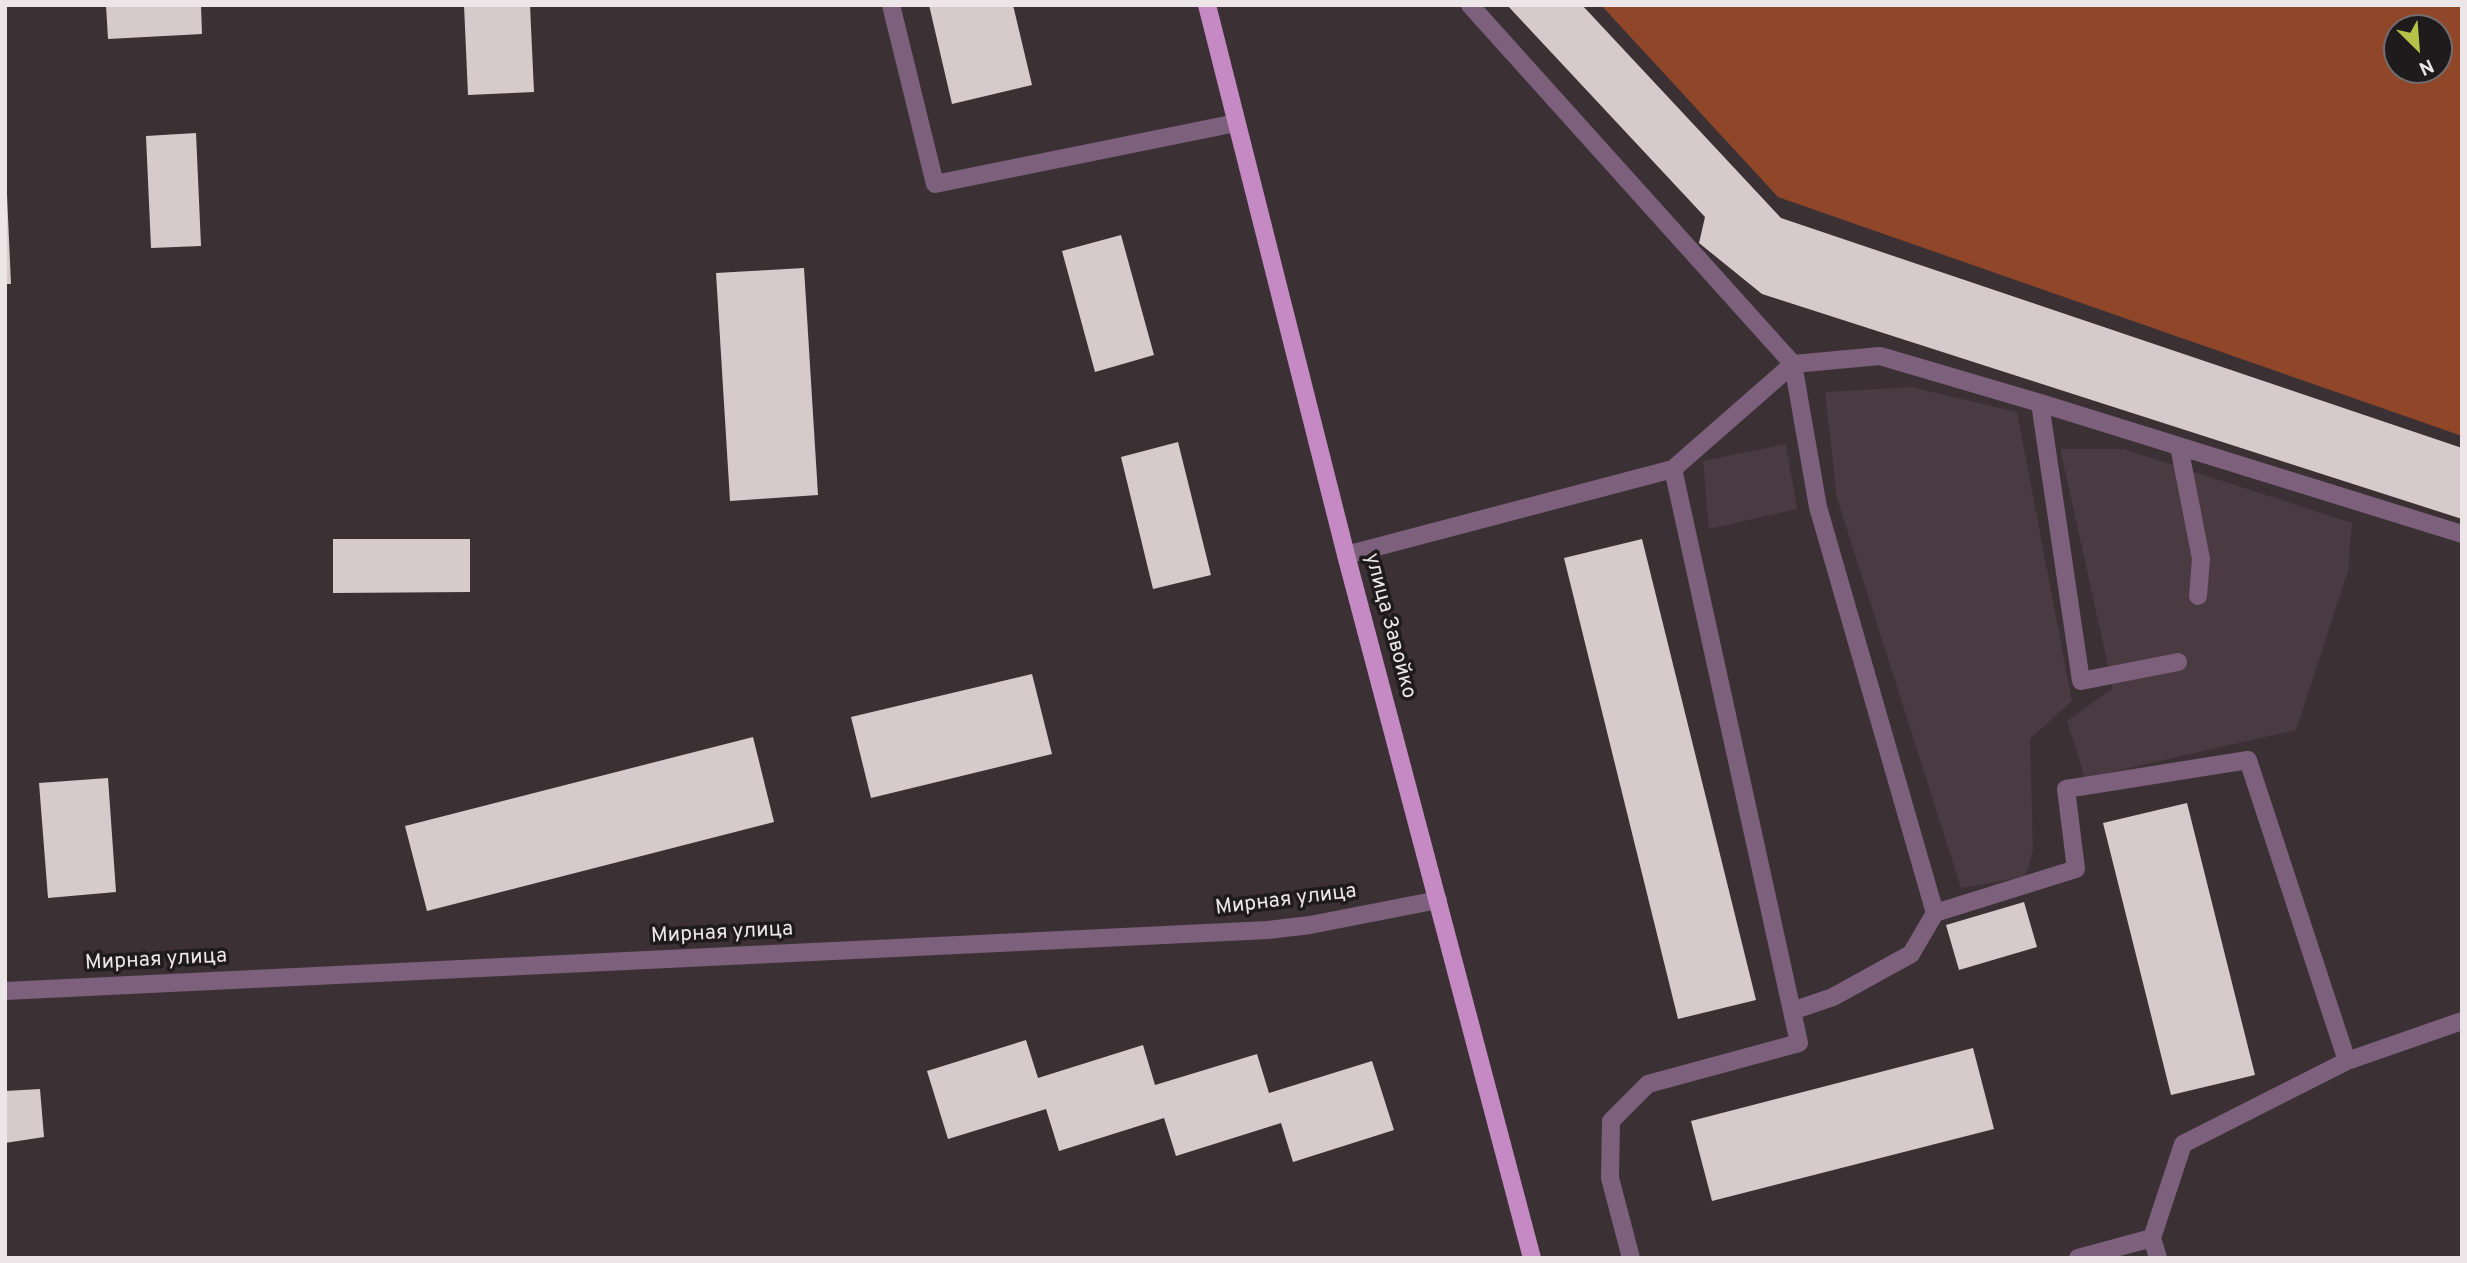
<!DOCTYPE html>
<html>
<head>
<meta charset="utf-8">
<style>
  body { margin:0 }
  #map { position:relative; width:2467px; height:1263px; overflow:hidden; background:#3b3135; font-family:Overpass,sans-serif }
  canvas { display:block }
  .frame { position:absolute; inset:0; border:7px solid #ece6e8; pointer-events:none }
  .north { position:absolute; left:2383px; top:14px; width:70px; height:70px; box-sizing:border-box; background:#1f1a1c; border:2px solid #716c6e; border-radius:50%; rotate:155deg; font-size:19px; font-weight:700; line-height:28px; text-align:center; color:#ece6e8 }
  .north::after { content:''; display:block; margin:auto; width:24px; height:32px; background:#b5c249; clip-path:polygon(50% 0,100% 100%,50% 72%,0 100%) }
</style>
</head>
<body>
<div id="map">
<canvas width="2467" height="1263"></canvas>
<div class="frame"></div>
<div class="north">N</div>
</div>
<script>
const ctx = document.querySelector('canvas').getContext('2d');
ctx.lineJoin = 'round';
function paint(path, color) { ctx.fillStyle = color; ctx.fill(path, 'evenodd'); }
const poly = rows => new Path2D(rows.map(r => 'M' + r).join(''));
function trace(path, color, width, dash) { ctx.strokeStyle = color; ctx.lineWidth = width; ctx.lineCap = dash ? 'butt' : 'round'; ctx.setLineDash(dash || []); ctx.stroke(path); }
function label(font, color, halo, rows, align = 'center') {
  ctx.font = font + ' Overpass,sans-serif'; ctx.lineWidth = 7; ctx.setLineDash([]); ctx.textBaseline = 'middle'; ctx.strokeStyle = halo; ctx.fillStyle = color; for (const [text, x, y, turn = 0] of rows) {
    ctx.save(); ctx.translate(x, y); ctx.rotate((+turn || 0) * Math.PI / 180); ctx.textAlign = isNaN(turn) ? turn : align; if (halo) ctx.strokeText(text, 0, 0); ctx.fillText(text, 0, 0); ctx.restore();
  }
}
const built = poly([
  [1911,387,2017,412,2072,701,2030,739,2033,850,2025,877,1961,888,1837,498,1825,392],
  [1786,444,1797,509,1709,529,1703,461],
  [2060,449,2124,449,2352,523,2348,571,2296,730,2085,778,2067,721,2113,688]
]);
const green = poly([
  [1601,5,2462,5,2462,436,1778,197],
  [2397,28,2439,28,2439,70,2397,70]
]);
const building = poly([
  [106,5,201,5,202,34,108,39],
  [464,5,530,5,534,92,468,95],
  [929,5,1013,5,1032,85,952,104],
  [1507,5,1582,5,1781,218,2462,448,2462,519,1762,294,1699,243,1705,217],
  [196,133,201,246,151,248,146,136],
  [5,195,7,195,11,284,5,284],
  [1121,235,1154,355,1095,372,1062,251],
  [804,268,818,495,730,501,716,273],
  [1178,442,1211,575,1153,589,1121,457],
  [333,539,470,539,470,592,333,593],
  [1642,539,1756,1000,1678,1019,1564,558],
  [1032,674,1052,754,871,798,851,717],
  [753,737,774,822,427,911,405,826],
  [108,778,116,892,48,898,39,783],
  [2187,803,2255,1075,2171,1095,2103,823],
  [2024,902,2037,947,1959,970,1946,925],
  [1026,1040,1038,1078,1143,1045,1155,1085,1257,1054,1269,1093,1372,1061,1394,1130,1293,1162,1281,1123,1176,1156,1164,1118,1059,1151,1046,1109,948,1139,927,1071],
  [1973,1048,1994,1129,1712,1201,1691,1121],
  [40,1089,44,1137,5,1143,5,1091]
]);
const minor = poly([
  [891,5,935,184,1236,123],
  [1470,5,1793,364,1818,507,1935,913,1911,954,1833,997,1792,1011],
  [2040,403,2081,681,2178,662],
  [2179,446,2201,559,2198,596],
  [1346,555,1673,469,1793,364,1880,356,2040,403,2462,534],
  [1935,913,2076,869,2066,789,2248,760,2347,1061],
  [5,991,1268,930,1310,925,1438,900],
  [2152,1238,2158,1258],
  [1631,1258,1610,1178,1611,1121,1648,1084,1799,1043,1673,469],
  [2078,1258,2152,1238,2183,1144,2347,1061,2462,1021]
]);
const major = poly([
  [1207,5,1346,555,1532,1258]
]);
const streetNames = [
  ["улица Завойко",1389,626,75],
  ["Мирная улица",1286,901,-7],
  ["Мирная улица",722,934,-3],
  ["Мирная улица",156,961,-3]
];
paint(built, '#4a3a41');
paint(green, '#904629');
paint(building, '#d7caca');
trace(minor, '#7d607c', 18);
trace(major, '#c589c3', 18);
label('21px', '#ece6e8', '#1f1a1c', streetNames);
</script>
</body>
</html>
